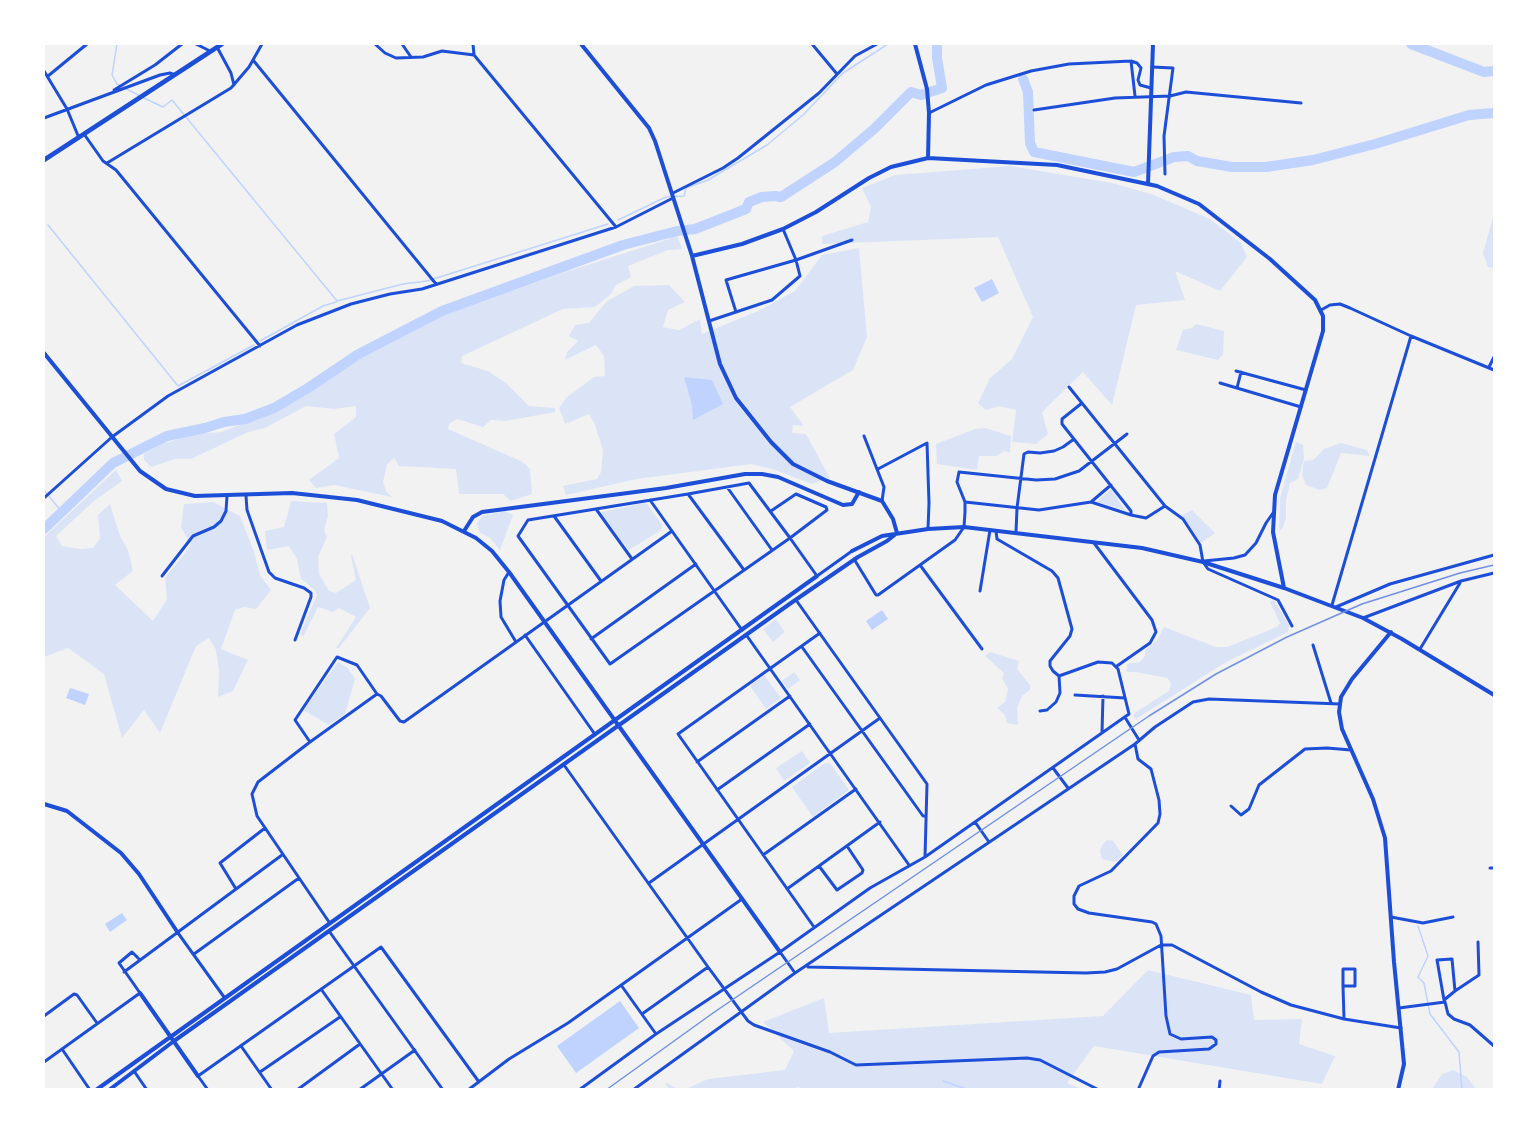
<!DOCTYPE html>
<html>
<head>
<meta charset="utf-8">
<style>
  body { margin:0 }
  #map { position:relative; width:1538px; height:1133px; overflow:hidden; background:#f2f2f2; font-family:"IBM Plex Sans",sans-serif }
  canvas { display:block }
  .frame { position:absolute; inset:0; border:45px solid #fff; pointer-events:none }
</style>
</head>
<body>
<div id="map">
<canvas width="1538" height="1133"></canvas>
<div class="frame"></div>
</div>
<script>
const ctx = document.querySelector('canvas').getContext('2d');
ctx.lineJoin = 'round';
function paint(path, color) { ctx.fillStyle = color; ctx.fill(path, 'evenodd'); }
const poly = rows => new Path2D(rows.map(r => 'M' + r).join(''));
function trace(path, color, width, dash) { ctx.strokeStyle = color; ctx.lineWidth = width; ctx.lineCap = dash ? 'butt' : 'round'; ctx.setLineDash(dash || []); ctx.stroke(path); }
const green = poly([
  [1010,166,1112,183,1154,195,1210,219,1241,243,1247,257,1220,291,1175,271,1185,300,1136,305,1112,405,1083,372,1042,412,1048,434,1036,444,1012,442,1016,410,999,406,986,410,978,403,990,378,1012,359,1033,317,998,237,822,244,822,236,868,222,871,207,862,188,895,175],
  [1494,214,1494,268,1488,267,1483,253],
  [677,235,682,249,668,250,628,266,631,277,616,285,611,294,595,307,563,309,462,356,461,363,488,371,506,383,529,406,555,408,555,412,506,421,491,420,483,427,457,419,449,424,448,429,523,462,530,469,532,494,511,501,503,494,459,494,456,469,399,466,394,458,387,464,383,482,386,491,392,497,334,485,316,488,309,480,339,458,334,434,356,417,356,406,334,409,306,406,265,428,248,432,191,459,175,459,151,467,144,460,144,454,162,444,194,434,221,432,270,414,308,393,347,366,445,315,559,274,669,239],
  [859,248,867,337,853,370,790,407,804,426,793,425,792,433,806,434,830,478,812,484,772,469,751,464,637,479,566,495,563,486,597,479,601,472,603,450,595,425,589,414,565,424,559,408,566,398,594,377,605,376,604,356,596,345,565,360,567,352,578,341,569,336,575,325,589,323,606,302,634,286,669,285,685,302,668,310,663,327,679,330,700,319,702,334,758,311,795,291,822,255],
  [1196,324,1224,331,1223,354,1218,360,1176,350,1183,330,1192,328],
  [985,428,1011,436,1010,453,1005,451,996,456,979,456,977,470,937,464,936,444,975,429],
  [1296,442,1303,445,1304,459,1298,479,1290,483,1286,500,1286,518,1283,527,1279,532,1280,498],
  [1341,443,1367,450,1370,456,1341,453,1327,488,1320,490,1306,485,1302,475,1304,461,1313,460,1324,449],
  [116,470,122,481,94,501,56,536,62,546,80,549,93,548,100,538,98,515,110,504,120,536,128,550,133,571,115,585,153,621,167,599,165,578,191,545,181,527,184,504,213,502,240,516,254,552,260,575,271,590,256,609,244,607,235,610,221,649,248,660,233,691,218,697,219,671,216,650,209,638,196,646,160,733,144,710,122,738,104,674,68,648,44,657,44,537],
  [1111,489,1125,510,1096,502],
  [291,501,327,503,328,516,324,530,327,537,318,557,319,574,329,591,336,593,356,580,351,556,352,554,370,608,339,648,336,648,356,617,339,608,333,612,318,607,303,637,300,634,317,595,315,590,301,579,297,559,289,546,267,550,265,531,284,527],
  [644,503,647,504,662,525,661,530,629,550,601,514,602,512],
  [1192,510,1215,533,1201,543,1182,515],
  [505,511,513,515,500,550,489,537,480,533,477,524,482,516],
  [1274,600,1289,625,1288,632,1226,662,1136,719,1133,715,1136,712,1169,691,1171,683,1167,678,1136,672,1127,672,1127,664,1140,662,1145,656,1145,650,1157,640,1164,627,1216,647,1227,647,1277,627,1280,623,1270,602],
  [776,619,785,632,773,642,763,629],
  [990,652,1019,661,1017,669,1030,685,1030,690,1022,696,1017,708,1018,725,1007,723,1005,715,997,708,1005,702,1008,689,1002,678,1004,673,985,656],
  [338,662,348,668,355,679,345,714,329,725,303,710],
  [794,672,800,680,788,689,782,681],
  [764,675,781,698,766,709,750,686],
  [802,751,810,763,784,781,776,768],
  [825,763,830,763,849,790,813,817,792,787],
  [1107,840,1113,841,1123,855,1116,862,1102,859,1100,851,1102,845],
  [1148,970,1251,995,1254,1020,1302,1019,1299,1044,1335,1056,1322,1084,1094,1046,1067,1083,1082,1089,801,1090,798,1087,790,1090,669,1090,665,1082,676,1088,688,1088,708,1079,785,1070,794,1051,763,1022,824,998,829,1033,1103,1016],
  [1453,1070,1467,1077,1476,1089,1432,1089,1442,1074]
]);
const water = poly([
  [992,279,999,293,982,302,974,288],
  [684,377,712,380,723,404,693,420,692,405],
  [882,610,888,619,872,630,866,621],
  [70,688,89,694,85,705,66,698],
  [122,913,127,920,110,932,105,924],
  [620,1001,639,1028,576,1073,557,1046]
]);
const stream = poly([
  [117,44,112,75,117,84,140,96],
  [144,98,163,107,172,100,337,301,403,284,427,281,608,224],
  [618,220,666,197,684,196,686,188,708,180,767,145,803,115,843,73,888,44],
  [48,225,178,386,254,345],
  [260,341,323,306,336,302],
  [44,490,61,511],
  [1418,926,1428,956,1418,977,1424,983,1430,1014,1459,1052,1462,1090],
  [943,1081,969,1090]
]);
const river = poly([
  [1411,44,1484,72,1494,71],
  [1023,79,1028,92,1030,143,1034,152,1134,172,1174,157,1188,156,1197,161,1232,167,1266,167,1313,160,1375,144,1469,115,1494,113],
  [44,529,113,463,167,436,205,428,224,422,245,419,274,408,308,388,357,355,442,311,623,245,677,231,695,229,746,209,749,202,762,197,775,196,781,197,835,162,874,129,911,92,921,95,942,88,937,58,937,44]
]);
const minor = poly([
  [196,44,210,51],
  [375,44,385,53,396,58,423,57,442,51,474,55,616,227],
  [402,44,411,57],
  [473,44,474,55],
  [812,44,837,74],
  [217,47,231,73,234,85],
  [253,60,436,284],
  [1131,61,1135,96],
  [1152,67,1173,68,1164,136,1165,174],
  [44,71,67,109,79,138],
  [48,76,87,44],
  [114,90,155,65,182,44],
  [1034,110,1115,98,1170,96,1186,92,1301,103],
  [929,113,986,85,1031,71,1069,64,1131,61,1137,63,1141,68,1138,80,1140,85,1151,88],
  [44,118,160,75,170,73,175,75],
  [84,134,103,161,116,170,260,346],
  [107,163,231,88,249,67,262,44],
  [673,193,723,168,738,158,819,93,855,56,877,44],
  [1321,310,1330,305,1340,304,1350,308,1411,336,1494,370],
  [736,312,726,280,796,260,852,240],
  [709,321,772,300,800,276,796,260,783,229],
  [1489,367,1494,357],
  [1236,371,1306,390],
  [1220,383,1301,407],
  [1069,387,1165,506,1183,519,1200,545,1203,562,1208,569,1278,600,1292,626],
  [1237,388,1241,372],
  [1082,403,1062,419,1062,424,1131,511,1131,515,1146,518,1165,506],
  [864,436,884,487,882,501],
  [878,469,927,443,929,503,928,529],
  [727,487,772,550],
  [688,494,749,483,790,538,827,510,826,507,796,494,771,511],
  [246,496,247,510,269,572,275,578,304,588,311,593,311,597,295,640],
  [44,498,112,437,168,396,297,325,351,304,390,294,422,289,616,227,673,198],
  [650,500,742,630],
  [965,502,1039,510,1091,502,1111,485],
  [1091,502,1131,515],
  [596,509,632,559],
  [554,516,601,581],
  [1016,532,1017,508,1024,454,1028,452,1040,453,1054,451,1063,447,1074,439],
  [1094,543,1152,620,1156,632,1150,643,1117,666],
  [854,559,876,595,878,595,955,540,964,527,965,512,965,502,957,482,959,472,1036,480,1055,479,1079,471,1127,434],
  [1204,561,1234,558,1245,555,1256,543,1266,523,1273,513],
  [920,565,982,649],
  [744,570,688,494,528,520,518,536,610,664,790,538,817,576,852,551],
  [509,572,504,580,500,601,501,617,516,642],
  [162,576,193,536,214,527,221,521,226,511,227,496],
  [980,591,990,530],
  [796,600,927,784,925,857],
  [1332,605,1411,336],
  [1336,607,1390,584,1494,555],
  [1363,618,1461,581,1494,573],
  [525,635,594,733],
  [747,636,909,865],
  [591,639,696,564],
  [1313,645,1331,703],
  [802,647,923,816,926,816],
  [1420,649,1460,583],
  [1075,695,1125,698],
  [1040,711,1047,710,1056,702,1060,693,1059,676],
  [1126,719,1139,740],
  [1102,733,1103,696],
  [310,742,295,720,337,657,357,665,377,694],
  [1135,744,1138,759,1151,769,1159,800,1160,814,1158,823,1111,871,1079,886,1074,896,1074,904,1078,909,1089,913,1152,922,1156,924,1161,936,1166,1016,1170,1034,1181,1039,1212,1037,1216,1040,1216,1044,1209,1049,1159,1052,1153,1056,1138,1090],
  [697,762,790,696],
  [564,765,708,967,748,1021,754,1025,830,1052,856,1065,1027,1058,1040,1060,1099,1090],
  [1053,768,1068,788],
  [717,790,810,724],
  [1231,806,1241,815,1249,809,1259,785,1305,749,1327,748,1351,750],
  [975,822,989,842],
  [763,855,856,789],
  [819,866,837,890,862,873,863,870,847,846],
  [1490,868,1494,868],
  [649,883,880,718],
  [236,889,220,863,265,828],
  [787,889,880,822],
  [1391,917,1423,923,1453,917],
  [329,922,257,816,252,794,258,782,310,742,377,694,381,696,400,721,404,722,672,531],
  [814,927,678,734,820,633],
  [329,931,443,1090],
  [178,933,224,997],
  [780,952,795,973],
  [194,954,299,878],
  [808,967,1086,973,1105,972,1117,969,1161,945,1172,945,1261,992,1291,1005,1344,1019,1401,1028],
  [124,972,282,855],
  [621,985,656,1034],
  [1343,986,1355,986,1355,969,1343,969,1343,986,1344,1019],
  [321,989,393,1090],
  [1455,991,1479,975,1478,942],
  [1445,1002,1448,1014,1454,1019,1470,1025,1494,1046],
  [1399,1008,1445,1002,1444,1000,1437,960,1452,959,1455,991,1444,1000],
  [642,1014,708,967],
  [44,1016,74,994,77,995,97,1023],
  [241,1046,272,1090],
  [62,1049,90,1090],
  [44,1062,140,993,119,963,132,952,140,960],
  [134,1071,147,1090],
  [260,1072,340,1017],
  [208,1090,198,1076,381,947,479,1082],
  [297,1090,360,1044],
  [359,1090,415,1050],
  [468,1090,509,1059,568,1023,742,899],
  [579,1090,656,1034,780,952,870,888,925,857,1129,714,1118,669,1112,663,1098,662,1059,676,1053,671,1050,666,1050,661,1070,636,1072,629,1058,578,1052,571,997,539,996,531],
  [633,1090,795,973,1135,744,1155,727,1193,702,1209,699,1340,704],
  [1219,1090,1220,1081]
]);
const tertiary = poly([
  [581,44,649,128,655,141,692,256,720,364,736,398,771,442,793,464,827,481,882,501,893,519,897,533],
  [915,44,927,89,929,113,928,158],
  [1148,184,1153,44],
  [692,256,742,244,783,229,816,212,869,178,891,167,928,158,1057,165,1157,186,1199,204,1270,259,1315,300,1323,316,1323,331,1275,495,1273,532,1284,588],
  [44,353,140,471,166,489,195,496,292,493,357,500,442,521,476,538,492,551,509,572,780,952],
  [464,531,473,517,482,512,666,488,745,474,762,474,778,477,843,505,852,504,859,492],
  [852,551,882,536,928,529,964,527,1142,548,1203,562,1284,588,1363,618,1402,639,1494,695],
  [1391,632,1352,679,1341,697,1339,712,1342,729,1373,799,1385,838,1394,962,1404,1064,1398,1090],
  [44,804,67,811,121,853,139,874,178,933],
  [140,993,198,1076],
  [96,1090,817,576],
  [109,1090,174,1041,791,603,858,557,887,541,897,533]
]);
const primary = poly([
  [44,160,222,44]
]);
const rail = poly([
  [606,1090,713,1013,1149,716,1216,674,1287,637,1362,604,1460,573,1494,565]
]);
paint(green, '#dbe4f7');
paint(water, '#bfd3fe');
trace(stream, '#bfd3fe', 1.5);
trace(river, '#bfd3fe', 10);
trace(minor, '#1d4ed8', 3);
trace(tertiary, '#1d4ed8', 4);
trace(primary, '#1d4ed8', 4.5);
trace(rail, '#7290e2', 1.5);
</script>
</body>
</html>
